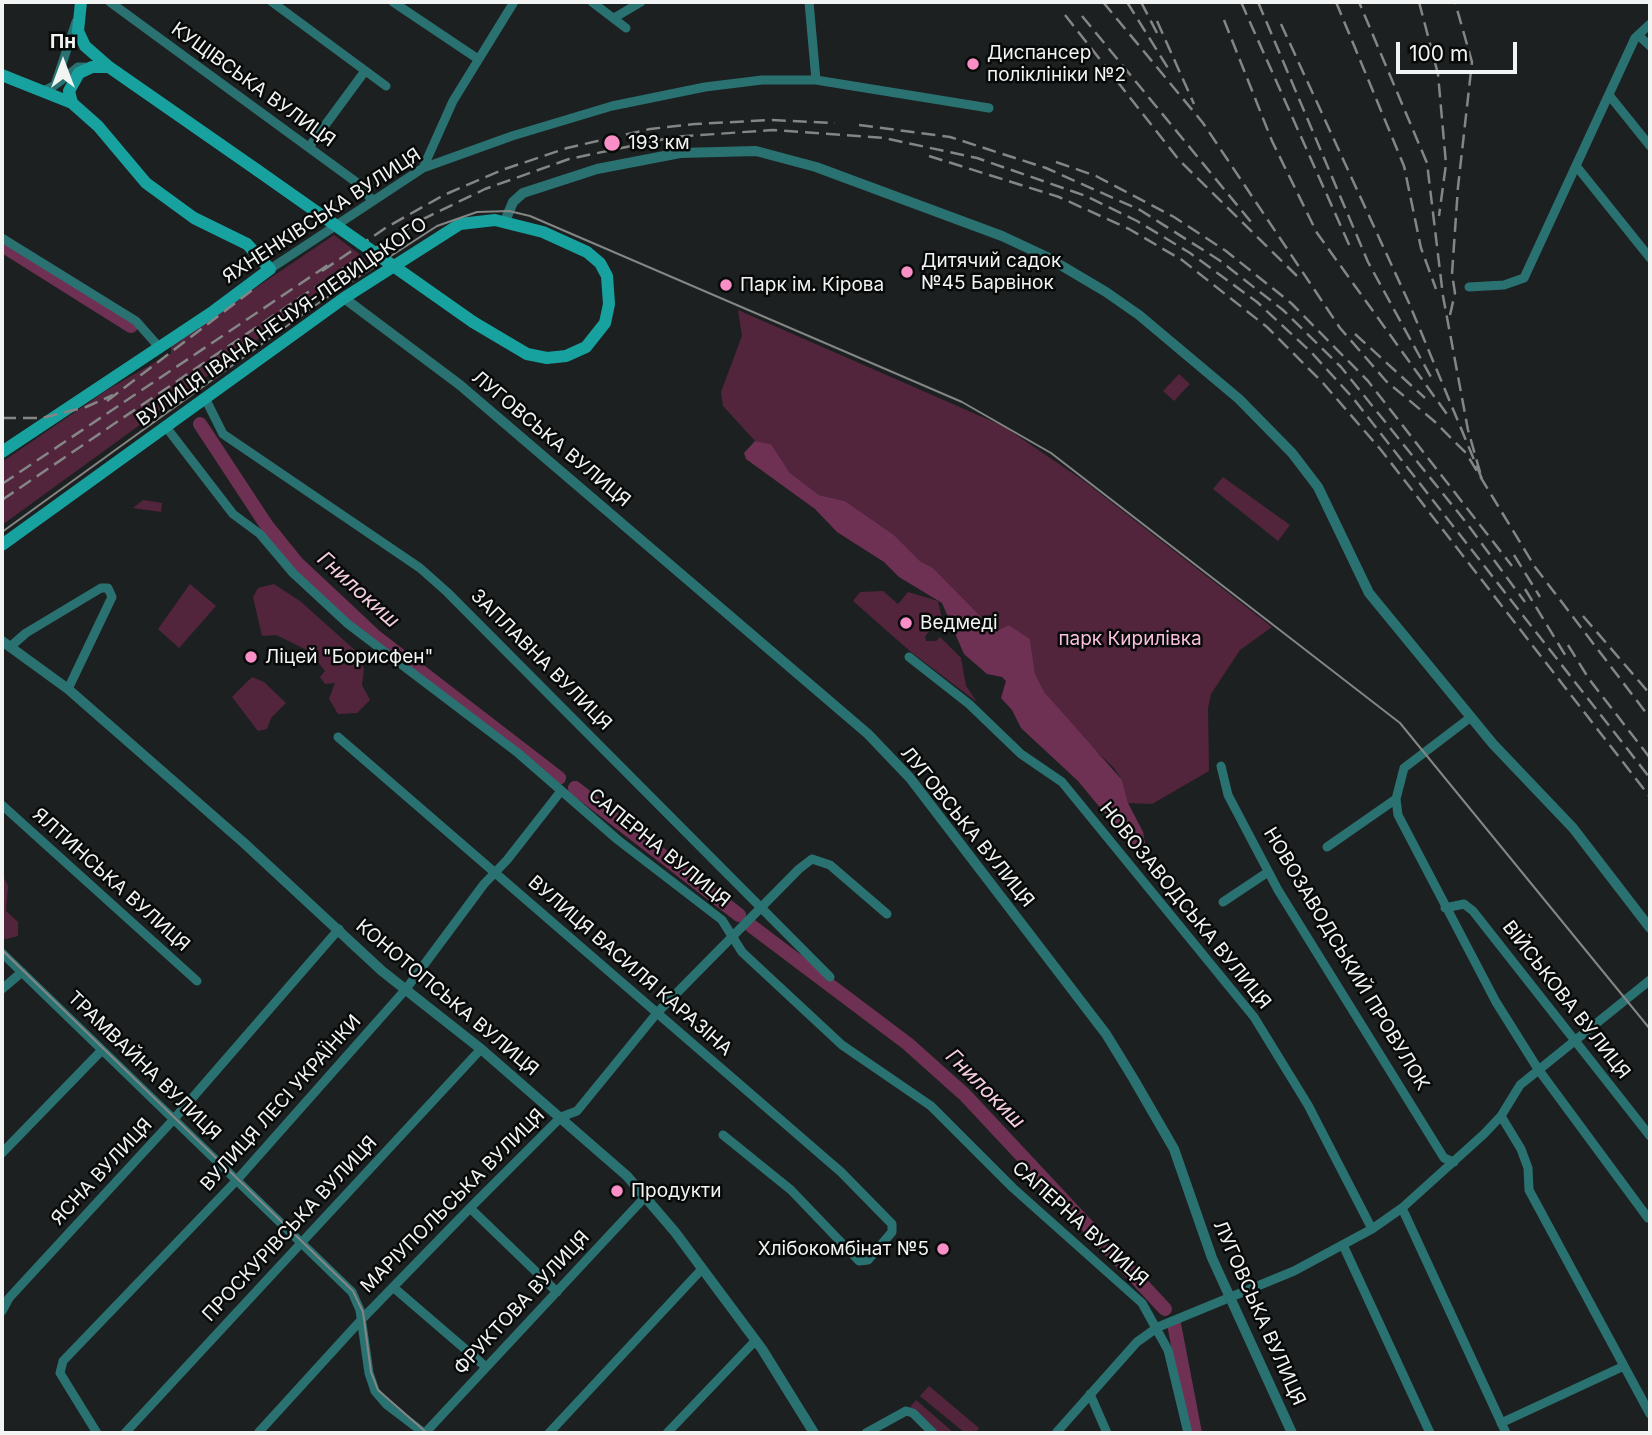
<!DOCTYPE html>
<html>
<head>
<meta charset="utf-8">
<style>
  body { margin:0 }
  #map { position:relative; width:1652px; height:1435px; overflow:hidden; background:#1d2020; font-family:Inter,sans-serif }
  canvas { display:block }
  .frame { position:absolute; inset:0; border:4px solid #f2f4f3; pointer-events:none }
  .north { position:absolute; left:28px; top:28px; width:70px; height:70px; -webkit-text-stroke:5px #080909; paint-order:stroke; rotate:0deg; font-size:19px; font-weight:700; line-height:28px; text-align:center; color:#f2f4f3 }
  .north::after { content:''; display:block; margin:auto; width:24px; height:32px; background:#f2f4f3; clip-path:polygon(50% 0,100% 100%,50% 72%,0 100%) }
  .scale { position:absolute; left:1396px; top:42px; width:121px; height:32px; box-sizing:border-box; border:4px solid #f2f4f3; border-top:0; padding-left:9px; font-size:21px; line-height:24px; white-space:nowrap; color:#f2f4f3; -webkit-text-stroke:5px #080909; paint-order:stroke }
</style>
</head>
<body>
<div id="map">
<canvas width="1652" height="1435"></canvas>
<div class="frame"></div>
<div class="north">Пн</div>
<div class="scale">100 m</div>
</div>
<script>
const ctx = document.querySelector('canvas').getContext('2d');
ctx.lineJoin = 'round';
function paint(path, color) { ctx.fillStyle = color; ctx.fill(path, 'evenodd'); }
const poly = rows => new Path2D(rows.map(r => 'M' + r).join(''));
function trace(path, color, width, dash) { ctx.strokeStyle = color; ctx.lineWidth = width; ctx.lineCap = dash ? 'butt' : 'round'; ctx.setLineDash(dash || []); ctx.stroke(path); }
function label(font, color, halo, rows, align = 'center') {
  ctx.font = font + ' Inter,sans-serif'; ctx.lineWidth = 5; ctx.setLineDash([]); ctx.textBaseline = 'middle'; ctx.strokeStyle = halo; ctx.fillStyle = color; for (const [text, x, y, turn = 0] of rows) {
    ctx.save(); ctx.translate(x, y); ctx.rotate((+turn || 0) * Math.PI / 180); ctx.textAlign = isNaN(turn) ? turn : align; if (halo) ctx.strokeText(text, 0, 0); ctx.fillText(text, 0, 0); ctx.restore();
  }
}
const green = poly([
  [334,235,367,260,2,525,2,462,107,390,171,353,171,345],
  [738,310,1003,426,1084,481,1272,627,1240,650,1211,694,1208,708,1209,771,1152,804,1128,803,1122,780,1114,768,1077,733,1045,693,1035,674,1030,639,1009,625,995,631,933,568,920,561,894,535,845,501,819,495,790,473,771,444,755,441,723,406,721,392,742,336],
  [1179,374,1190,384,1174,401,1163,391],
  [1223,477,1290,525,1278,541,1213,489],
  [143,500,162,503,161,512,133,508],
  [190,584,216,606,179,648,158,629],
  [274,584,300,601,357,652,364,669,362,685,370,700,357,713,338,714,329,699,335,683,325,684,320,677,325,671,309,651,276,635,262,636,253,597,258,588],
  [883,591,898,604,908,592,938,601,942,618,925,636,926,641,936,641,940,637,961,658,966,686,977,702,911,652,853,601,860,592],
  [252,677,264,682,286,703,271,718,267,729,258,731,232,697],
  [2,874,8,886,6,911,18,922,18,936,6,939,2,937],
  [929,1386,979,1428,975,1433,965,1433,920,1396],
  [916,1400,954,1433,937,1433,910,1407]
]);
const water = poly([
  [755,441,771,444,790,473,819,495,845,501,894,535,920,561,933,568,995,631,1009,625,1030,639,1035,674,1045,693,1122,780,1128,803,1143,832,1147,856,1131,845,1078,781,1021,728,1012,710,1001,698,1006,681,1002,677,987,674,964,654,942,603,899,577,884,562,837,532,815,509,746,459,744,453]
]);
const river = poly([
  [2,245,131,326],
  [200,424,267,526,296,562,376,637,559,778],
  [575,788,739,915],
  [750,925,908,1044,965,1095,1165,1309],
  [1174,1324,1195,1433]
]);
const minor = poly([
  [110,2,356,182,373,201],
  [272,2,386,86],
  [393,2,478,59],
  [592,2,626,28],
  [809,2,816,80],
  [614,18,641,2],
  [1638,35,1650,46],
  [58,83,78,67,84,67],
  [44,91,55,85,76,22],
  [1609,95,1650,146],
  [309,147,365,71],
  [1577,167,1650,258],
  [423,168,453,101,514,2],
  [2,238,136,321,159,347],
  [270,269,423,168,512,136,612,106,705,87,762,80,816,80,989,108],
  [1469,287,1504,285,1524,278,1635,38,1650,24],
  [205,398,223,434,420,568,447,592,830,977],
  [166,427,233,514,260,534,293,573,348,624,518,753,618,840,722,920,742,952,842,1045,931,1106,1013,1188,1142,1303,1168,1350,1188,1433],
  [10,647,26,633,101,588,108,588,112,597,68,689],
  [909,657,969,704,1021,754,1062,782,1254,1017,1308,1105,1372,1229],
  [1471,717,1404,768,1396,799,1398,815,1496,1002,1538,1069,1648,1218],
  [338,737,841,1172,892,1224,892,1232,868,1260,859,1261,791,1190,723,1135],
  [1221,766,1228,795,1278,890,1444,1158,1454,1162],
  [2,805,197,981],
  [1327,847,1396,799],
  [1223,902,1268,872],
  [1445,908,1464,904,1473,911,1650,1136],
  [2,953,352,1292,360,1310,369,1373,375,1391,387,1405,424,1433],
  [2,989,22,972],
  [1501,1116,1521,1149,1528,1168,1529,1190,1650,1414],
  [2,1153,102,1050],
  [470,1208,557,1292],
  [1402,1208,1506,1433],
  [1343,1245,1430,1433],
  [393,1287,486,1367],
  [2,1311,9,1298,174,1119,339,929],
  [1090,1394,1107,1433],
  [1501,1423,1624,1366],
  [97,1433,60,1373,63,1361,236,1181,406,989,484,884,507,860,561,791],
  [125,1433,481,1049],
  [258,1433,362,1319,470,1208,561,1117,577,1111,657,1013,799,869,812,859,830,865,887,914],
  [425,1433,645,1197],
  [549,1433,702,1269],
  [667,1433,755,1341],
  [866,1433,906,1411,913,1413,933,1433],
  [1056,1433,1137,1342,1158,1327,1294,1271,1372,1229,1402,1208,1484,1134,1501,1116,1520,1085,1650,980]
]);
const tertiary = poly([
  [505,221,513,202,523,193,597,169,680,153,756,151,816,167,1002,236,1047,257,1106,292,1139,315,1239,399,1292,453,1318,487,1369,593,1493,744,1573,828,1650,928],
  [344,298,460,385,868,734,910,778,1106,1034,1133,1078,1174,1149,1212,1258,1292,1433],
  [2,641,68,689,244,843,382,971,481,1049,627,1176,675,1232,762,1349,814,1433]
]);
const secondary = poly([
  [109,67,257,170],
  [2,75,72,103,98,126,146,183,194,218,247,244,270,269,211,313,2,452],
  [72,103,69,91,79,73,92,67,109,67,85,46,78,31,81,2],
  [2,545,344,298,460,224,495,220,543,232,587,252,600,263,607,276,609,304,605,323,586,347,566,356,547,358,527,354,473,322]
]);
const tram = poly([
  [2,532,320,302,437,226,477,212,509,211,530,216,962,402,1051,453,1400,723,1650,1029],
  [2,950,353,1291,363,1312,371,1372,378,1390,427,1433]
]);
const rail = poly([
  [1103,2,1203,123,1340,328,1386,381,1434,421,1466,453,1535,567,1650,718],
  [1127,2,1171,73],
  [1141,2,1157,33],
  [1241,2,1351,249],
  [1258,2,1368,262,1432,379],
  [1336,2,1404,166,1421,248,1436,289],
  [1419,2,1438,74,1446,164,1439,216],
  [1065,15,1179,160,1297,276],
  [1082,16,1251,222],
  [1224,20,1272,141,1317,233,1449,417],
  [1157,21,1194,104],
  [1281,24,1409,303,1482,479,1468,430,1443,296,1427,163,1359,2],
  [859,125,950,137,1046,168,1140,210,1219,260,1283,310,1341,367,1465,521,1525,602],
  [929,156,1059,197,1129,229,1182,260,1267,327,1323,383,1381,450,1650,797],
  [1056,162,1096,176,1174,217,1226,251,1291,303,1368,381,1512,566],
  [322,271,387,227,444,195,502,170,567,148,650,129,695,124,772,120,835,123],
  [1450,315,1455,293,1452,274,1458,187,1472,62,1455,2],
  [1355,334,1425,398],
  [107,401,255,288],
  [2,418,42,418,86,407,113,395],
  [2,484,328,265],
  [2,500,345,267,419,221,485,189,569,159,674,137,772,130,884,138,977,158,1086,196,1137,221,1190,253,1257,302,1311,352,1353,398,1650,778],
  [1514,555,1540,597],
  [1525,589,1567,658],
  [1583,616,1650,694],
  [1568,645,1589,679,1650,758]
]);
const secondaryBridge = poly([
  [257,170,473,322]
]);
const markers = [
  [973,64,7,"#fa8fc7"],
  [612,143,9,"#fa8fc7"],
  [907,272,7,"#fa8fc7"],
  [726,285,7,"#fa8fc7"],
  [906,623,7,"#fa8fc7"],
  [251,657,7,"#fa8fc7"],
  [617,1191,7,"#fa8fc7"],
  [943,1249,7,"#fa8fc7"]
];
const poiNames = [
  ["Диспансер",987,53],
  ["поліклініки №2",987,75],
  ["193 км",628,143],
  ["Дитячий садок",921,261],
  ["№45 Барвінок",921,283],
  ["Парк ім. Кірова",740,285],
  ["Ведмеді",920,623],
  ["Ліцей \"Борисфен\"",265,657],
  ["Продукти",631,1191],
  ["Хлібокомбінат №5",929,1249,"right"]
];
const streetNames = [
  ["КУЩІВСЬКА ВУЛИЦЯ",253,85,36],
  ["ЯХНЕНКІВСЬКА ВУЛИЦЯ",322,216,-33],
  ["ВУЛИЦЯ ІВАНА НЕЧУЯ-ЛЕВИЦЬКОГО",282,322,-35],
  ["ЛУГОВСЬКА ВУЛИЦЯ",551,439,40],
  ["ЗАПЛАВНА ВУЛИЦЯ",541,660,45],
  ["ЛУГОВСЬКА ВУЛИЦЯ",967,827,51],
  ["САПЕРНА ВУЛИЦЯ",659,848,39],
  ["ЯЛТИНСЬКА ВУЛИЦЯ",111,880,42],
  ["НОВОЗАВОДСЬКА ВУЛИЦЯ",1185,906,51],
  ["НОВОЗАВОДСЬКИЙ ПРОВУЛОК",1346,959,59],
  ["ВУЛИЦЯ ВАСИЛЯ КАРАЗІНА",630,966,41],
  ["КОНОТОПСЬКА ВУЛИЦЯ",447,998,40],
  ["ВІЙСЬКОВА ВУЛИЦЯ",1566,1000,52],
  ["ТРАМВАЙНА ВУЛИЦЯ",144,1066,44],
  ["ВУЛИЦЯ ЛЕСІ УКРАЇНКИ",281,1103,-48],
  ["ЯСНА ВУЛИЦЯ",102,1172,-47],
  ["МАРІУПОЛЬСЬКА ВУЛИЦЯ",453,1201,-45],
  ["САПЕРНА ВУЛИЦЯ",1080,1224,42],
  ["ПРОСКУРІВСЬКА ВУЛИЦЯ",290,1229,-47],
  ["ФРУКТОВА ВУЛИЦЯ",522,1303,-47],
  ["ЛУГОВСЬКА ВУЛИЦЯ",1259,1313,66]
];
const parkNames = [
  ["парк Кирилівка",1130,639]
];
const waterNames = [
  ["Гнилокиш",358,590,42],
  ["Гнилокиш",985,1089,45]
];
paint(green, '#52253d');
paint(water, '#6f3153');
trace(river, '#6f3153', 14);
trace(minor, '#2a7271', 9);
trace(tertiary, '#2a7271', 10);
trace(secondary, '#17a2a0', 12);
trace(tram, '#848686', 2);
trace(rail, '#848686', 2.5, [14, 7]);
trace(secondaryBridge, '#17a2a0', 12);
for (const [x, y, r, color] of markers) { const dot = new Path2D(); dot.arc(x, y, r, 0, 2 * Math.PI); ctx.fillStyle = color; ctx.fill(dot); trace(dot, '#080909', 2.5); }
label('19px', '#f2f4f3', '#080909', poiNames, 'left');
label('19px', '#f2f4f3', '#080909', streetNames);
label('19px', '#fabfdc', '#080909', parkNames);
label('italic 21px', '#f5cde0', '#080909', waterNames);
</script>
</body>
</html>
